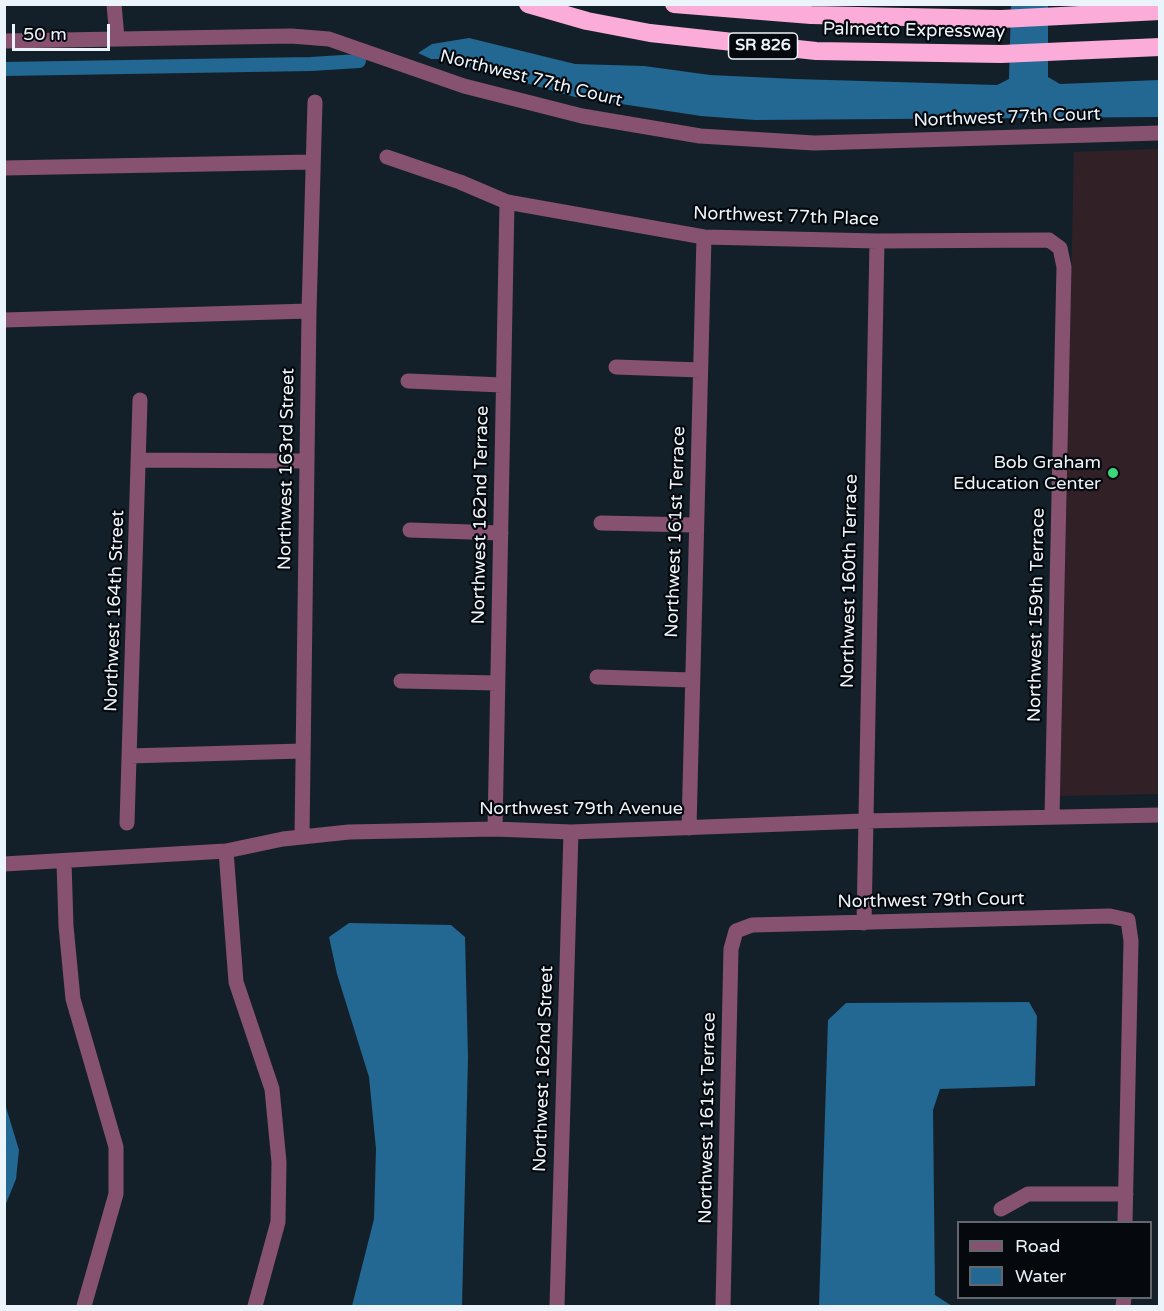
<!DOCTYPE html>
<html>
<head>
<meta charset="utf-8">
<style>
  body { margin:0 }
  #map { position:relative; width:1164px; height:1311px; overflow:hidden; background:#142029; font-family:"Varela Round",sans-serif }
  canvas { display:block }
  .frame { position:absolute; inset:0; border:6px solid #ecf4fb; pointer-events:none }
  .legend { position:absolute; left:957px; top:1221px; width:195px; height:78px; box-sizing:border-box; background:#05090d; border:2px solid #61676c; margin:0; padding:8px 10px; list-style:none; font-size:18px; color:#ecf4fb }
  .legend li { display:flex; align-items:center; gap:12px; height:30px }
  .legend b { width:30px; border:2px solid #61676c }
  .scale { position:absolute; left:12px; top:24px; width:98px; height:27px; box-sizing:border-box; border:3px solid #ecf4fb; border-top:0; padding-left:8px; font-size:18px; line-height:21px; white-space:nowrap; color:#ecf4fb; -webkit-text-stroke:4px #05090d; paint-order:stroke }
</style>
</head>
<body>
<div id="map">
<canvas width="1164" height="1311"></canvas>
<div class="frame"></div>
<ul class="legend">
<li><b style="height:8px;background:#865270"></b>Road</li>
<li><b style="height:16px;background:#226892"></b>Water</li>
</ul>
<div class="scale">50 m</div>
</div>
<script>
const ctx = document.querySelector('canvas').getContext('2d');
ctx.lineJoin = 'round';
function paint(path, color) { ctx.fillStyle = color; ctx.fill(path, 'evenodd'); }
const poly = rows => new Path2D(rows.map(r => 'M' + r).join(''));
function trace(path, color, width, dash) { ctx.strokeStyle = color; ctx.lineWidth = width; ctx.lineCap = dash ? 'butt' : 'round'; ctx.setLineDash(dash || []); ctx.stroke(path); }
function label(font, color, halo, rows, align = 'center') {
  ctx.font = font + ' "Varela Round",sans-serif'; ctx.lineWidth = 4.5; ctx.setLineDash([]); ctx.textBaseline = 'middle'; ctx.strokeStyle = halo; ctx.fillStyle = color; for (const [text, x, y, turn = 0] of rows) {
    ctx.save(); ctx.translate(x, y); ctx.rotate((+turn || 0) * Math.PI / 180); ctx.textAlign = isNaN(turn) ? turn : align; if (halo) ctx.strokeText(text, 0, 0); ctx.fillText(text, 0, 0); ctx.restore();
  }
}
const education = poly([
  [1159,149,1159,794,1060,796,1074,152]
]);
const water = poly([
  [1011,5,1048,5,1048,77,1060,84,1159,80,1159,117,755,120,701,116,575,97,441,59,431,59,418,53,432,44,469,38,575,64,644,66,710,75,795,79,997,85,1009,79],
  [349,923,451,925,465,937,468,1058,462,1306,352,1306,374,1219,376,1149,369,1077,337,974,329,937],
  [1029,1002,1037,1016,1035,1086,940,1089,933,1110,935,1295,952,1306,819,1306,828,1020,846,1003],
  [5,1104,19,1150,16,1179,5,1206]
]);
const canal = poly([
  [4,69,311,64,359,61]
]);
const minor = poly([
  [114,4,117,38],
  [387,157,460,182,507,202,704,237,877,241,1049,240,1060,248,1064,267,1052,817],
  [4,168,312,162],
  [4,320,309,311],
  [616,367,700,370],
  [408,381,502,385],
  [140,460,306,461],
  [601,523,695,525],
  [410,530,501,533],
  [597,677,691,680],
  [401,681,497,683],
  [129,756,302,751],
  [127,823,140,400],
  [689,828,704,237],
  [495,829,507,202],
  [302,837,309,311,315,102],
  [226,851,236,982,272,1089,279,1162,278,1222,255,1306],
  [64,862,66,926,73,999,116,1147,116,1194,84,1306],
  [4,864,226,851,283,839,349,832,495,829,571,832,864,821,1160,815],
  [864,923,877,241],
  [1001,1209,1028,1194,1126,1194],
  [557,1306,571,832],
  [723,1306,731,949,736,931,752,925,1110,916,1128,920,1131,941,1125,1222],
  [1123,1306,1124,1298]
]);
const tertiary = poly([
  [4,41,291,36,329,39,464,86,582,116,700,136,814,143,1160,133]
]);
const motorway = poly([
  [528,4,587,21,650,33,816,51,1001,54,1160,47],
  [674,4,811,15,1001,19,1160,11]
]);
const markers = [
  [1113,473,6,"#3bd77f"]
];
const shields = [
  [763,46,69]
];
const shieldNames = [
  ["SR 826",763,46]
];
const streetNames = [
  ["Palmetto Expressway",914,31,1],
  ["Northwest 77th Court",531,79,14],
  ["Northwest 77th Court",1007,118,-2],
  ["Northwest 77th Place",786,217,2],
  ["Northwest 163rd Street",287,469,-89],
  ["Northwest 162nd Terrace",481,515,-89],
  ["Northwest 161st Terrace",676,532,-88],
  ["Northwest 160th Terrace",850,581,-89],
  ["Northwest 164th Street",115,611,-88],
  ["Northwest 159th Terrace",1037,615,-89],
  ["Northwest 79th Avenue",581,809],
  ["Northwest 79th Court",931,901,-1],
  ["Northwest 162nd Street",544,1069,-88],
  ["Northwest 161st Terrace",708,1118,-89]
];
const poiNames = [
  ["Bob Graham",1101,463],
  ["Education Center",1101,484]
];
paint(education, '#322027');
paint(water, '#226892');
trace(canal, '#226892', 14);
trace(minor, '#865270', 15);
trace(tertiary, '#865270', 15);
trace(motorway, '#fbacd9', 18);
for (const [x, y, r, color] of markers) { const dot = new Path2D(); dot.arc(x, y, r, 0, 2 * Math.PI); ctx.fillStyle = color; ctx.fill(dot); trace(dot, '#05090d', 2); }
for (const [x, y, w] of shields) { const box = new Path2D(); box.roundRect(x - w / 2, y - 13, w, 26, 4.5); ctx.fillStyle = '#05090d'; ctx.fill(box); trace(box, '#ecf4fb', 1.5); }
label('bold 16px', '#ecf4fb', null, shieldNames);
label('18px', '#ecf4fb', '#05090d', streetNames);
label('18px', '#ecf4fb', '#05090d', poiNames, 'right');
</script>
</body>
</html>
